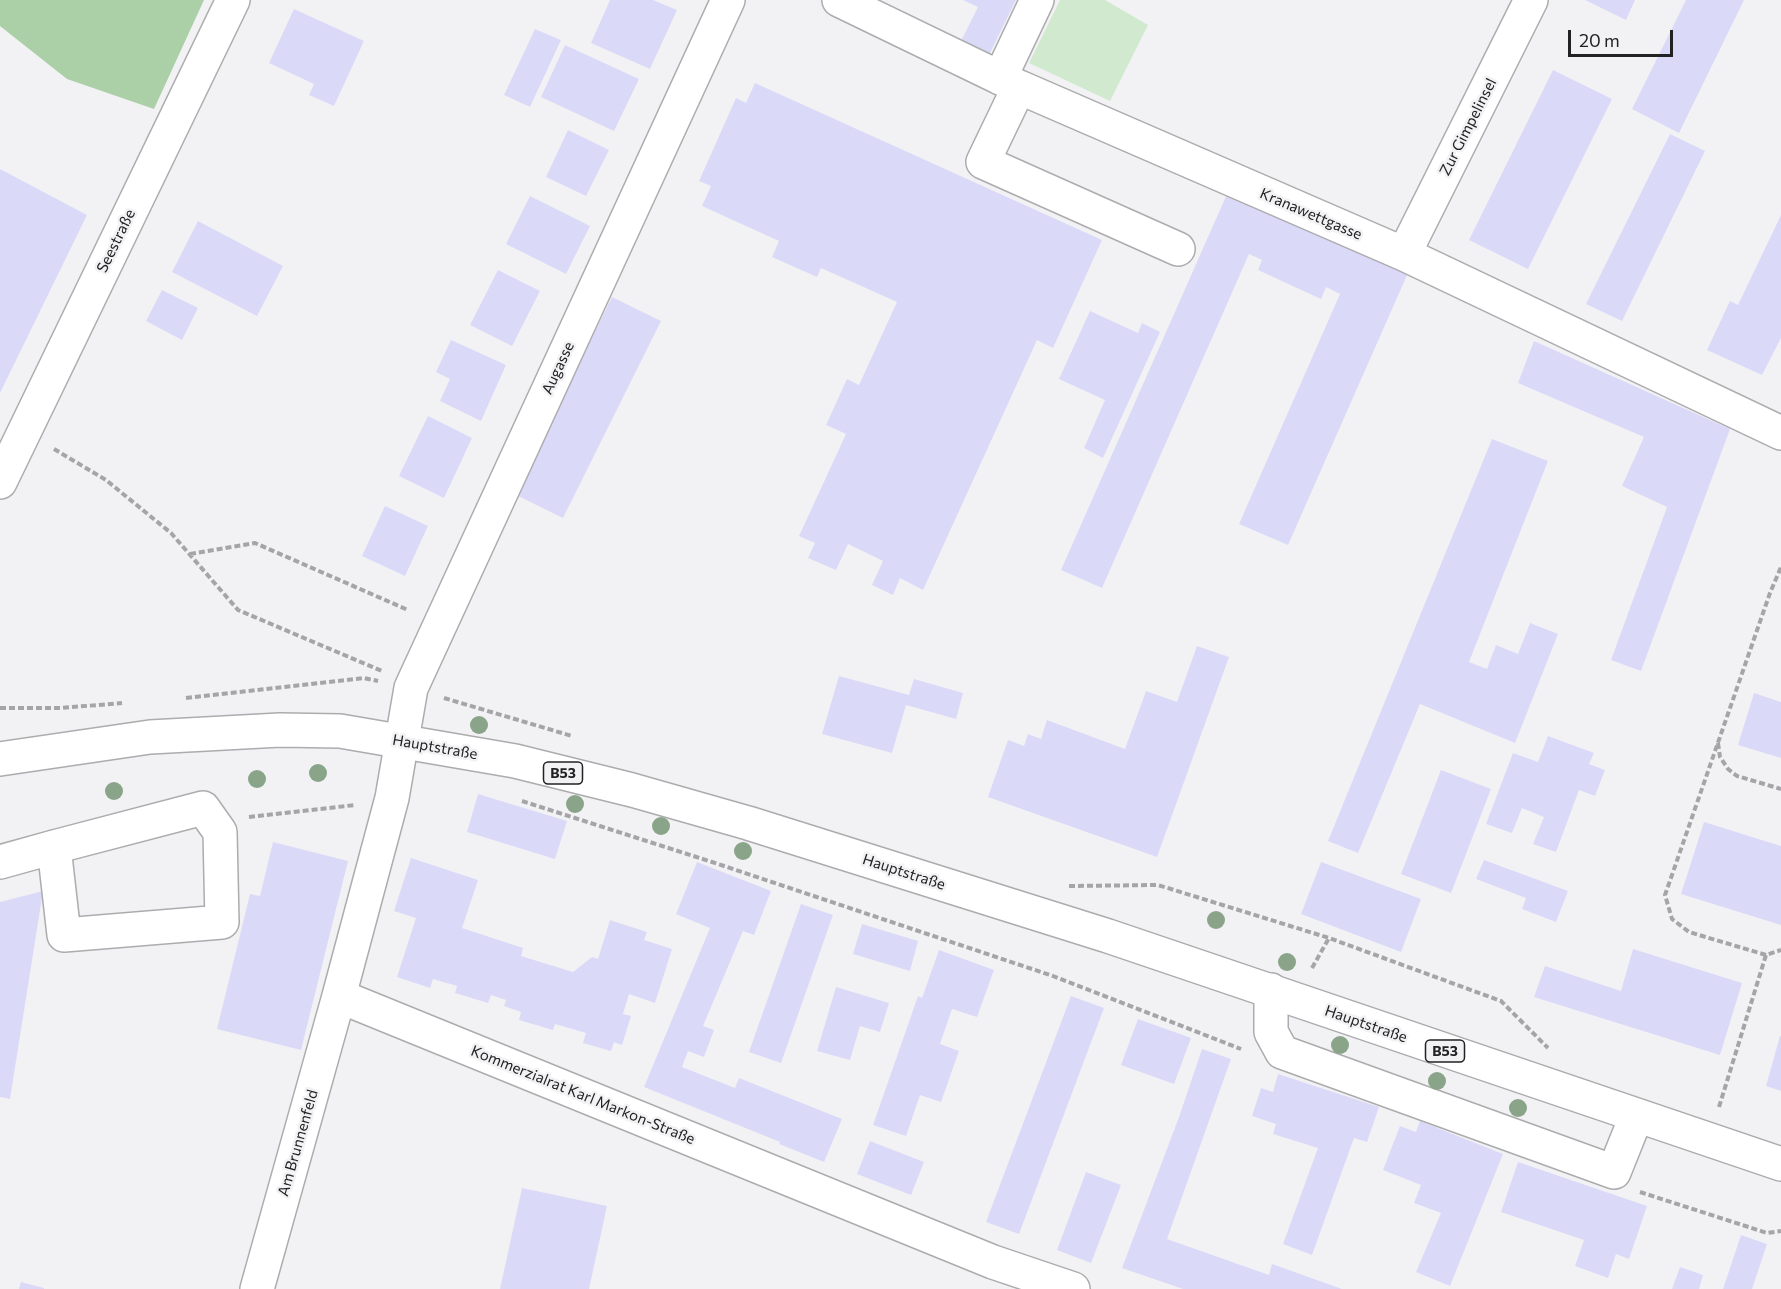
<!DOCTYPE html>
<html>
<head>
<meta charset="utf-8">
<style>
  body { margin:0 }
  #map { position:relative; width:1781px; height:1289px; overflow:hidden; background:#f2f2f5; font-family:Commissioner,sans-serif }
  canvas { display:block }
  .scale { position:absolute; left:1568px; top:30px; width:105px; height:27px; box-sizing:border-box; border:3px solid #222223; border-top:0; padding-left:8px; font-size:18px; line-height:21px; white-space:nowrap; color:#222223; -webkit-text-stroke:4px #f2f2f5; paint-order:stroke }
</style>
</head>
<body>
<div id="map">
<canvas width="1781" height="1289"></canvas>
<div class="scale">20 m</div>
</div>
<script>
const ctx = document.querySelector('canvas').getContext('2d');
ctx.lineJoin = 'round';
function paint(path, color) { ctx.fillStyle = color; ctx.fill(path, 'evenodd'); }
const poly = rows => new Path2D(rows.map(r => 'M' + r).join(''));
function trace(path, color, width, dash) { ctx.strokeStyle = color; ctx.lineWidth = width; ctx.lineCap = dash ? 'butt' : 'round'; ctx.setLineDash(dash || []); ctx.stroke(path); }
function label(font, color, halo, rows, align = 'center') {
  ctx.font = font + ' Commissioner,sans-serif'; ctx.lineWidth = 5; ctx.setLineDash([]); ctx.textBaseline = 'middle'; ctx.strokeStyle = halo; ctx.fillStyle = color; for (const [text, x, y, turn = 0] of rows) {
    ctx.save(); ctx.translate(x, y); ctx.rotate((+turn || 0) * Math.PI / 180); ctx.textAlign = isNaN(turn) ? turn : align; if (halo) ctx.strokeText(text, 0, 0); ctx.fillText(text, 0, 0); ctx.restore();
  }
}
const green = poly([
  [1060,0,1105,0,1148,25,1110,101,1029,63]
]);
const forest = poly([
  [0,0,204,0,154,109,67,79,0,26]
]);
const building = poly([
  [610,0,653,0,677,10,650,69,591,43],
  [963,0,1016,0,988,57,960,43,978,7],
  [1585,0,1635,0,1626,20],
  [1686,0,1744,0,1679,133,1632,109],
  [294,9,364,41,334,106,309,95,314,84,269,63],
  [535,29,561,40,530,107,504,95],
  [565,45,639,79,614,131,541,97],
  [1553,70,1612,99,1528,269,1469,240],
  [755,83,1102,240,1053,348,1037,340,923,590,900,578,893,595,872,585,883,561,848,544,836,570,808,558,815,543,799,536,846,434,826,425,847,379,859,385,897,302,821,268,817,277,772,257,779,241,702,206,711,186,699,181,736,98,746,103],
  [568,130,609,150,586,196,546,177],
  [1670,134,1705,151,1622,321,1586,304],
  [0,169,87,215,0,393],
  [1227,194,1408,273,1288,545,1239,524,1340,294,1326,287,1321,299,1258,270,1262,260,1249,254,1102,588,1061,570],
  [530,196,590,226,566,274,506,244],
  [1781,215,1781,338,1762,375,1707,350,1730,301,1738,305],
  [198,221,283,266,257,316,172,272],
  [498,270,540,291,512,346,470,325],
  [162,290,198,308,182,340,146,321],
  [612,297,661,321,563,518,514,494],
  [1090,311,1138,333,1142,323,1160,332,1103,458,1084,448,1105,400,1059,379],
  [451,340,506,365,481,421,440,401,450,379,436,372],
  [1534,341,1730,429,1641,671,1611,660,1667,507,1622,486,1644,437,1518,383],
  [428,416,472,438,444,498,399,476],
  [1492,439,1548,461,1469,662,1487,669,1496,645,1518,654,1530,623,1558,634,1515,743,1420,704,1358,853,1328,841],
  [385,506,428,526,405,576,362,556],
  [1197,646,1229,657,1157,857,988,797,1008,740,1024,746,1028,734,1041,739,1047,720,1125,749,1146,691,1177,702],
  [839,676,909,695,914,679,963,693,956,719,906,705,892,753,822,734],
  [1754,693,1781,702,1781,758,1738,745],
  [1548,736,1594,753,1589,764,1605,770,1595,796,1579,790,1556,852,1533,844,1544,817,1522,808,1512,833,1486,824,1513,753,1538,762],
  [1441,770,1491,789,1451,893,1401,874],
  [478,794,567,821,555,859,467,832],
  [1704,822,1781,846,1781,925,1681,894],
  [273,842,348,861,301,1050,217,1029,250,894,260,896],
  [411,858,478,880,462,928,523,948,521,956,573,972,592,957,598,959,610,920,647,932,644,940,672,949,655,1003,629,994,623,1014,631,1016,622,1045,614,1042,611,1051,583,1043,586,1033,555,1024,553,1030,519,1020,521,1012,504,1006,506,1000,491,995,488,1003,455,993,457,986,433,979,430,988,397,977,416,918,394,911],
  [1484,860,1568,891,1556,922,1522,909,1526,898,1476,879],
  [697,862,771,891,754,935,743,931,703,1026,714,1030,704,1057,688,1051,682,1067,735,1088,739,1078,842,1119,824,1162,779,1144,780,1142,644,1087,710,928,676,914],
  [1321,862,1421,899,1401,952,1301,914],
  [43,891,10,1099,0,1097,0,902],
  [801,904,833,915,781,1063,749,1052],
  [862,924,918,941,910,971,853,954],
  [1633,949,1742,983,1720,1055,1534,997,1545,966,1621,991],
  [939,950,994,970,977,1017,952,1009,940,1044,959,1051,941,1102,920,1095,906,1136,873,1125,918,996,922,998],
  [836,987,889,1003,880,1032,860,1026,850,1060,817,1051],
  [1071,996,1104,1008,1019,1234,986,1222],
  [1138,1019,1191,1038,1174,1084,1121,1065],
  [1780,1036,1781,1036,1781,1091,1766,1086],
  [1202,1049,1231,1059,1167,1239,1269,1275,1272,1264,1342,1289,1183,1289,1122,1268,1179,1117],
  [1278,1074,1379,1107,1367,1142,1354,1138,1312,1255,1283,1244,1318,1148,1273,1134,1276,1124,1252,1116,1261,1088,1273,1092],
  [1420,1121,1503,1154,1450,1286,1416,1272,1441,1213,1414,1203,1421,1185,1383,1170,1400,1126,1416,1132],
  [870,1141,924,1162,911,1195,857,1174],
  [1518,1162,1647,1206,1629,1259,1616,1254,1608,1278,1575,1266,1584,1240,1501,1212],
  [1086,1172,1121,1185,1091,1263,1057,1250],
  [522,1188,607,1206,589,1289,500,1289],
  [1741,1235,1767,1244,1752,1289,1723,1289],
  [1680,1267,1703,1275,1699,1289,1672,1289],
  [21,1282,44,1288,44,1289,19,1289]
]);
const path = poly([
  [54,449,106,480,171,533,238,610,382,671],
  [190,554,255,543,408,610],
  [186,698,364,678,378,681],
  [444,698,572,736],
  [0,708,61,708,122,703],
  [1718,743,1720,757,1728,769,1737,776,1781,789],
  [522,801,709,861,1053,976,1241,1049],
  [249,817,355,805],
  [1069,886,1158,885,1329,938,1501,1001,1548,1048],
  [1766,955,1689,932,1672,919,1665,895,1770,593,1781,567],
  [1312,968,1329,938],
  [1719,1107,1766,955,1781,950],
  [1640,1192,1767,1233,1781,1231]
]);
const minor = poly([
  [728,0,411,688,392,798,339,996,993,1262,1073,1289],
  [839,0,1019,87,1404,254,1781,433],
  [1000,78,1037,0],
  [1019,87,983,162,1178,249],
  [1404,254,1531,0],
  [0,482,233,0],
  [0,862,54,847,203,808,220,832,222,922,64,935,54,847],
  [1271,990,1271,1032,1282,1052,1614,1172,1636,1117],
  [257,1289,339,996]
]);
const major = poly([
  [0,759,150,737,280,730,340,731,515,761,632,790,748,823,1108,936,1781,1164]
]);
const trees = [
  [479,725],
  [318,773],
  [257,779],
  [114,791],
  [575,804],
  [661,826],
  [743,851],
  [1216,920],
  [1287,962],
  [1340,1045],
  [1437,1081],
  [1518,1108]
];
const shields = [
  [563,773,39],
  [1445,1051,39]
];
const shieldNames = [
  ["B53",563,773],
  ["B53",1445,1051]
];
const streetNames = [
  ["Zur Gimpelinsel",1468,127,-63],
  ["Kranawettgasse",1311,214,23],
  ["Seestraße",116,241,-64],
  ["Augasse",558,368,-65],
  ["Hauptstraße",435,747,10],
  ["Hauptstraße",904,872,18],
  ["Hauptstraße",1366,1024,19],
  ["Kommerzialrat Karl Markon-Straße",583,1095,22],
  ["Am Brunnenfeld",298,1143,-74]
];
paint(green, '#d1eacf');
paint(forest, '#abd0a7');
paint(building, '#dadaf8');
trace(minor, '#acacaf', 36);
trace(major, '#acacaf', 36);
trace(path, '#a5a5a8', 4, [6, 3]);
trace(minor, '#fff', 33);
trace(major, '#fff', 33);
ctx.fillStyle = '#89a488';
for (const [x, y] of trees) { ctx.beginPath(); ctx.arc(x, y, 9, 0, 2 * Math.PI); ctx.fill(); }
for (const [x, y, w] of shields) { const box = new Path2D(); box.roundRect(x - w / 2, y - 11, w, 22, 4.5); ctx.fillStyle = '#f2f2f5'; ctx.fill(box); trace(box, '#222223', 1.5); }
label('bold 14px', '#222223', null, shieldNames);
label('15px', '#222223', '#f2f2f5', streetNames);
</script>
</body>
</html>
